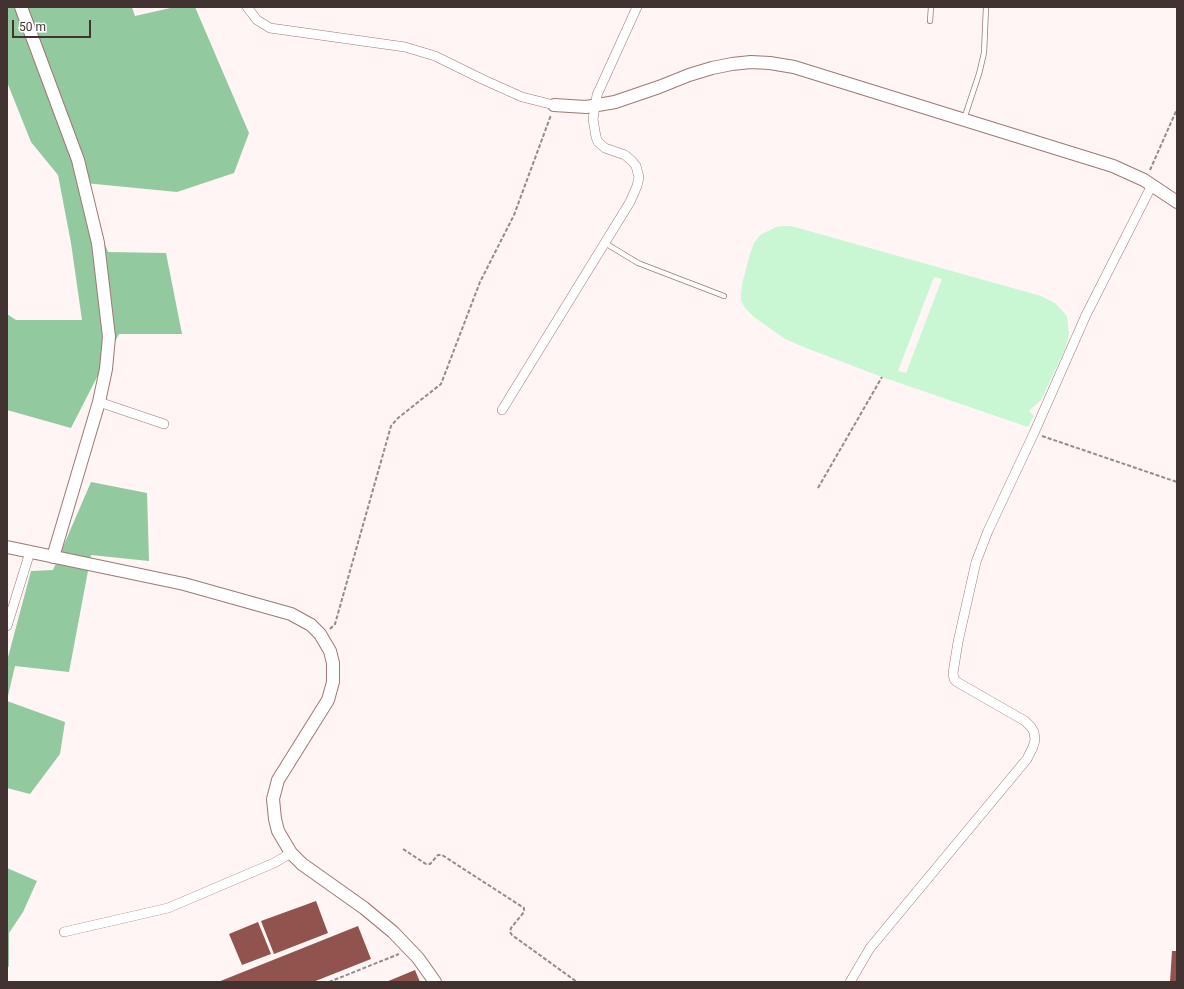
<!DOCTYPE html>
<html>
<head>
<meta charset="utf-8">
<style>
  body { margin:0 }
  #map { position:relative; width:1184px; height:989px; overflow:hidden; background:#fef5f4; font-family:Roboto,sans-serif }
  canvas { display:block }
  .frame { position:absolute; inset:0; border:8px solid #423230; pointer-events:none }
  .scale { position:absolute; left:12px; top:20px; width:79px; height:18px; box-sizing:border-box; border:2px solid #423230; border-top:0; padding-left:5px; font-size:12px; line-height:14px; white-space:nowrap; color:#423230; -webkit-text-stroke:3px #fff; paint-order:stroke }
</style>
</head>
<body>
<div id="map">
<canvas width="1184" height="989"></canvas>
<div class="frame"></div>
<div class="scale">50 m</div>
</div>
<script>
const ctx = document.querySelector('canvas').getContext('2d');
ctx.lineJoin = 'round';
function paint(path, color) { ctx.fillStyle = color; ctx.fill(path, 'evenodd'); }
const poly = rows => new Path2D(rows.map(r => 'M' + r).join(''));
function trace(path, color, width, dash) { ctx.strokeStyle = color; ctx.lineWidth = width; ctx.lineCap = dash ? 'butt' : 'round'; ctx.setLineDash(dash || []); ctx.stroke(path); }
const green = poly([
  [784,226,791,226,1041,296,1055,303,1067,316,1069,335,1065,349,1041,400,1029,411,1034,416,1028,427,882,377,806,348,785,339,754,317,745,308,741,301,741,294,742,284,750,254,754,243,760,235,776,227],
  [934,277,942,279,906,373,898,371]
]);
const forest = poly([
  [7,7,132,7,135,16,175,7,195,7,249,133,234,173,177,192,85,183,95,220,108,252,166,253,182,334,119,334,71,428,7,410,7,314,16,320,82,320,71,243,58,175,31,142,7,82],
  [91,482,147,493,149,561,91,555,69,672,15,666,7,700,7,661,31,571,53,570],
  [7,701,65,722,60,754,30,794,7,788],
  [7,868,37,881,23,912,9,933,9,966,7,969]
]);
const building = poly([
  [316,901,328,933,274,954,261,921],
  [258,922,271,954,242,965,229,934],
  [358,926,371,959,313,982,218,982],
  [1172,951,1177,951,1177,982,1170,982],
  [415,970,420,982,386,982]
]);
const path = poly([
  [1150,170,1177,109],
  [1042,436,1177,482],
  [818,488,882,377],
  [330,629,335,624,391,426,398,418,441,384,480,282,514,215,551,115],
  [403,849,426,864,430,864,438,855,442,855,524,908,524,912,511,928,510,932,512,935,577,982],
  [329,982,399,954]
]);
const service = poly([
  [930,21,931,7],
  [964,119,979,74,984,53,986,7],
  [605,243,638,263,724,296]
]);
const minor = poly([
  [247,7,257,20,270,28,405,47,435,56,484,80,522,97,554,105],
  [99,402,164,424],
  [502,410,630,202,637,186,639,177,636,166,632,161,625,155,605,148,598,142,596,137,593,119,597,95,637,7],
  [7,626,30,552],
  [64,932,168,908,274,863,291,853],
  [850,982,870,948,1027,759,1033,747,1035,740,1034,732,1031,727,1025,721,957,682,954,679,953,673,958,642,976,562,988,531,1034,433,1086,315,1152,185]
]);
const tertiary = poly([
  [21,7,78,160,98,243,109,337,106,369,99,402,53,557],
  [554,105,586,107,615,102,659,87,689,75,712,68,732,64,751,62,770,63,794,67,1113,166,1144,180,1177,202],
  [7,547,184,584,291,614,311,625,320,634,330,651,333,663,333,682,328,700,278,780,273,799,275,819,278,831,291,853,302,864,364,908,393,932,418,958,435,982]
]);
paint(green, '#caf7d3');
paint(forest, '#92c99f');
paint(building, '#90534d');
trace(service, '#9e7874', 6);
trace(minor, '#9e7874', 10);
trace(tertiary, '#9e7874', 14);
trace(path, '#978a88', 2, [4, 2]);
trace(service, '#fff', 4.5);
trace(minor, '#fff', 9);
trace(tertiary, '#fff', 12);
</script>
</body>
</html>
